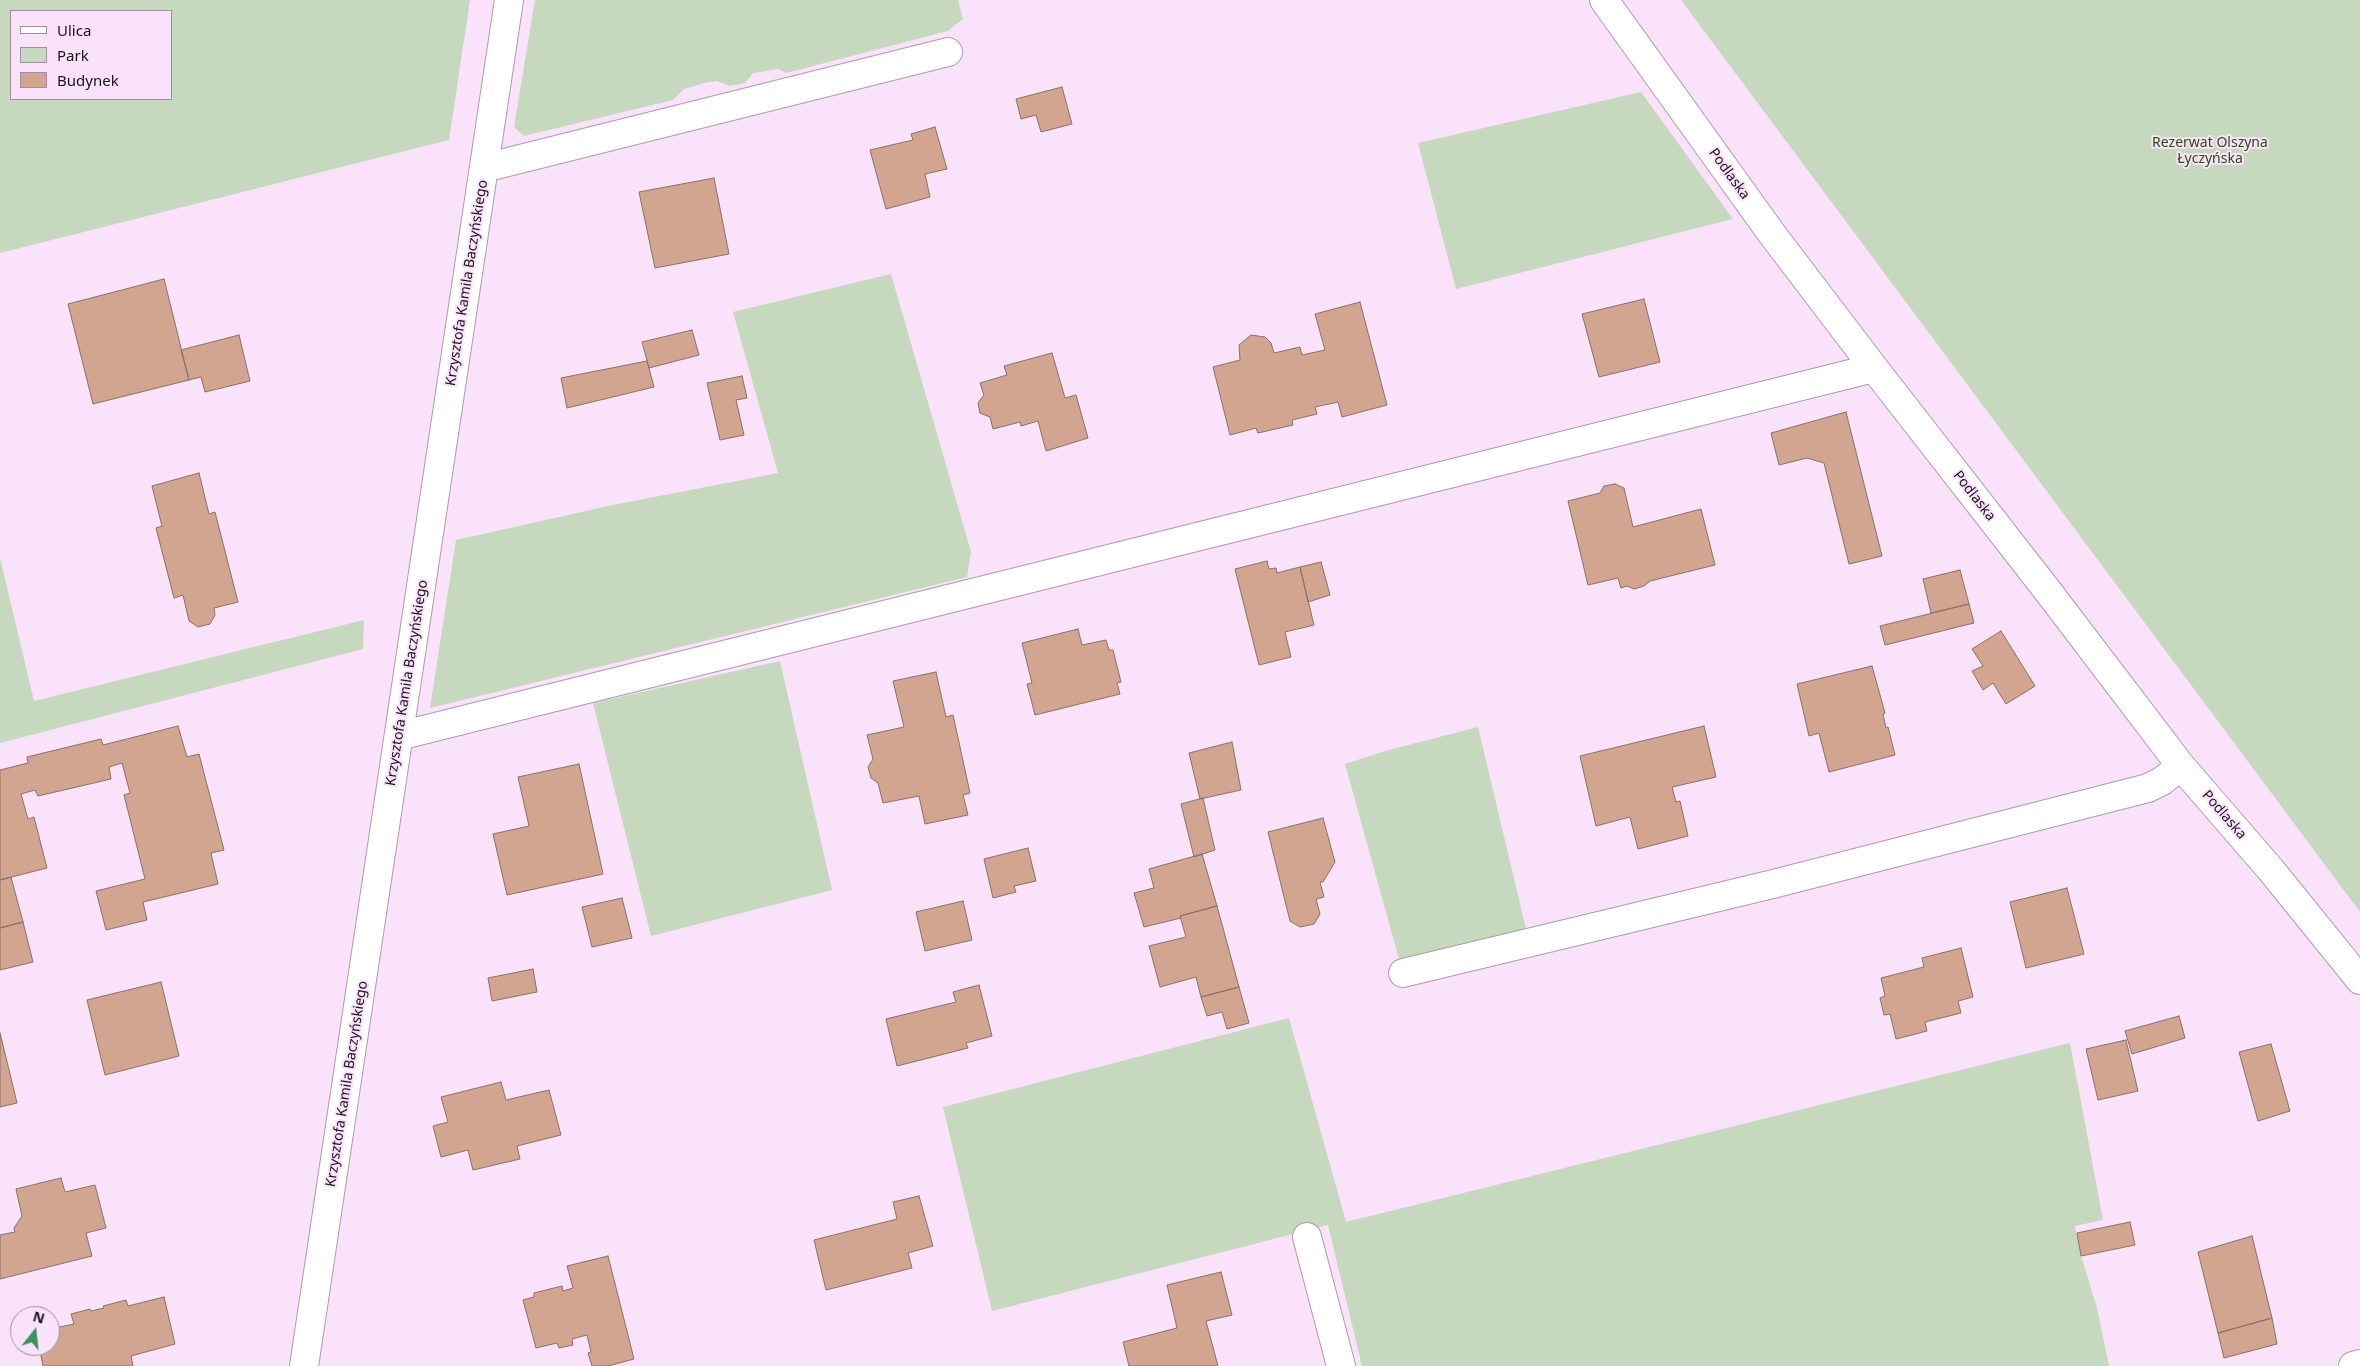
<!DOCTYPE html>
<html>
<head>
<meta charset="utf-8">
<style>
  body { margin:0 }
  #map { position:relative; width:2360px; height:1366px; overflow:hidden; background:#f9e2fa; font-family:"Noto Sans",sans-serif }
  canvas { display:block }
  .legend { position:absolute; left:10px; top:10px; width:162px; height:90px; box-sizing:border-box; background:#f9e2fa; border:1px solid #a08fa0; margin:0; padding:6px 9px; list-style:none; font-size:15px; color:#1a121a }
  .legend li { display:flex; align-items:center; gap:10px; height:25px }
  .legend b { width:25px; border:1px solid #a08fa0 }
  .north { position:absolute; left:10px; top:1306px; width:50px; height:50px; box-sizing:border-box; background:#f9e2fa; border:1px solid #a08fa0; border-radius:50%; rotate:16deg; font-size:14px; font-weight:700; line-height:20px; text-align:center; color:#1a121a }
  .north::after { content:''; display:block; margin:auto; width:18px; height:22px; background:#3d9164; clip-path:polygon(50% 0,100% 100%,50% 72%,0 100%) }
</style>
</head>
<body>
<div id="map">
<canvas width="2360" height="1366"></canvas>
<ul class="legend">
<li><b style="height:6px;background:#fff"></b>Ulica</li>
<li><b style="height:14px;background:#c6d8bd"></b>Park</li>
<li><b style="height:14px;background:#d2a591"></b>Budynek</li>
</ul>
<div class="north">N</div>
</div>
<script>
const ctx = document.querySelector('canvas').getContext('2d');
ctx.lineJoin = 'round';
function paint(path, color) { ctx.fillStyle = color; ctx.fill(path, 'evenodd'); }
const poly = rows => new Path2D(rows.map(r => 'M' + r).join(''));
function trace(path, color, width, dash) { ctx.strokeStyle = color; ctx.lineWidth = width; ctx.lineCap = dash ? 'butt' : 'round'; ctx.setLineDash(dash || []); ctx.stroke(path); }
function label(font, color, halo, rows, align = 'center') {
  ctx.font = font + ' "Noto Sans",sans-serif'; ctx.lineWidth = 4; ctx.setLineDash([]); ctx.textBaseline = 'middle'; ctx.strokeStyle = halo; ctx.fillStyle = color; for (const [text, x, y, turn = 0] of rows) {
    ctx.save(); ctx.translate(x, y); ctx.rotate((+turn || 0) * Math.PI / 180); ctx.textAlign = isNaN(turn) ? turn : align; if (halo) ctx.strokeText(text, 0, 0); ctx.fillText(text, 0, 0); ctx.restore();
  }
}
const green = poly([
  [0,0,470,0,449,140,0,253],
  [11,11,171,11,171,99,11,99],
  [535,0,958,0,963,19,948,31,786,73,778,69,753,73,745,83,730,86,717,81,704,83,684,89,673,100,524,136,514,127],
  [1681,0,2360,0,2360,912],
  [1641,92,1733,219,1456,289,1418,143],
  [891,274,971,552,967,577,430,708,456,540,608,506,778,473,733,312],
  [0,558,34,701,364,620,363,649,0,743],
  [780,661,832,890,651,936,593,703],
  [1478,727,1526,929,1399,959,1345,764,1389,750],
  [1289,1018,1346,1222,2070,1043,2103,1220,2075,1226,2081,1256,2097,1308,2109,1366,1362,1366,1328,1225,992,1311,943,1107]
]);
const building = poly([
  [1062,87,1072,124,1041,132,1036,115,1021,119,1016,99,1062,87],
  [935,127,947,169,925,174,930,197,886,209,870,150,913,140,911,134,935,127],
  [714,178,729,254,655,268,639,192,714,178],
  [164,279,189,380,93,404,68,304,164,279],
  [1644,299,1660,362,1599,377,1582,314,1644,299],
  [1360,302,1387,405,1342,417,1338,402,1315,407,1317,414,1292,420,1293,425,1258,433,1256,428,1230,435,1213,367,1240,360,1239,345,1251,335,1265,337,1271,343,1274,353,1300,347,1302,355,1325,350,1315,314,1360,302],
  [692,330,699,355,649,368,642,342,692,330],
  [239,335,250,381,205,392,201,377,189,380,181,350,239,335],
  [1052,353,1065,398,1076,395,1088,438,1046,451,1038,421,1021,426,1020,422,993,429,990,417,980,413,978,403,984,395,980,383,1007,375,1004,366,1052,353],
  [647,361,654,387,567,408,561,378,647,361],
  [742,376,747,398,736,400,744,435,720,440,707,383,742,376],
  [1846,412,1882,556,1849,564,1824,463,1807,458,1779,465,1771,433,1846,412],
  [199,473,209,514,215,512,238,602,214,608,215,615,210,624,198,627,189,621,183,595,174,598,156,528,162,526,152,486,199,473],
  [1615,484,1624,488,1633,527,1701,509,1715,565,1650,581,1644,586,1634,589,1627,586,1621,588,1618,578,1588,585,1568,501,1600,493,1604,486,1615,484],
  [1267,561,1269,569,1276,568,1277,573,1300,567,1314,625,1285,632,1291,657,1259,665,1235,569,1267,561],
  [1321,562,1330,595,1308,602,1300,567,1321,562],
  [1960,570,1969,604,1931,613,1923,579,1960,570],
  [1969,604,1974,623,1885,645,1880,626,1969,604],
  [1078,629,1082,645,1106,640,1109,650,1113,650,1121,682,1117,683,1120,694,1035,715,1027,684,1032,683,1022,643,1078,629],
  [2001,631,2035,686,2006,704,1993,683,1983,690,1972,671,1983,666,1972,649,2001,631],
  [1872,666,1885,713,1883,714,1886,728,1888,727,1895,755,1829,772,1819,733,1809,736,1797,684,1872,666],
  [936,672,946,717,953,715,970,793,963,795,968,815,925,824,919,796,883,803,878,783,871,778,868,767,873,759,867,735,904,727,893,681,936,672],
  [178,726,187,757,199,754,224,850,211,853,218,884,143,902,147,920,106,930,96,891,145,879,124,795,130,793,122,763,109,767,111,779,38,796,35,790,21,794,28,819,34,817,47,868,0,880,0,770,28,763,27,757,101,739,103,745,178,726],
  [1704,726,1716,777,1672,787,1676,802,1680,801,1688,836,1638,849,1630,817,1596,826,1580,756,1704,726],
  [1232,742,1241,790,1200,799,1189,753,1232,742],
  [579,764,603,874,507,895,493,834,529,826,518,777,579,764],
  [1203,798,1215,850,1194,857,1181,804,1203,798],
  [1323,818,1335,862,1323,882,1320,882,1324,897,1316,899,1320,914,1314,924,1300,927,1290,921,1268,832,1323,818],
  [1028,848,1036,881,1014,886,1016,892,993,898,984,859,1028,848],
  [1202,854,1217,906,1180,916,1181,918,1144,927,1134,893,1154,888,1149,869,1202,854],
  [11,877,23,922,0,928,0,880,11,877],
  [2067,888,2084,954,2026,968,2010,902,2067,888],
  [622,898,632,938,592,947,582,907,622,898],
  [963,901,972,940,925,951,916,912,963,901],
  [1217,906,1239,987,1201,997,1196,977,1160,987,1149,946,1186,937,1180,916,1217,906],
  [23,922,33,962,0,970,0,928,23,922],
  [1961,948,1973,997,1958,1001,1961,1013,1925,1022,1927,1031,1896,1039,1890,1014,1884,1015,1880,998,1885,996,1881,978,1924,967,1922,958,1961,948],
  [533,969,537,992,492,1001,488,978,533,969],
  [161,982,179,1056,105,1075,87,1000,161,982],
  [979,985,992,1036,966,1043,968,1048,897,1066,886,1019,956,1002,953,992,979,985],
  [1239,987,1249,1023,1227,1029,1222,1012,1207,1016,1201,997,1239,987],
  [2179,1016,2185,1038,2132,1054,2125,1031,2179,1016],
  [0,1033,17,1103,0,1107,0,1033],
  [2126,1040,2138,1091,2098,1100,2086,1049,2126,1040],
  [2271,1044,2290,1111,2258,1121,2239,1052,2271,1044],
  [501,1082,506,1100,549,1090,561,1135,517,1146,520,1159,473,1170,468,1150,441,1157,433,1126,448,1122,441,1097,501,1082],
  [61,1178,65,1192,95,1185,106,1228,86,1233,92,1256,0,1279,0,1235,15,1232,14,1228,22,1216,16,1189,61,1178],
  [919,1196,933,1246,908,1253,912,1268,826,1290,814,1240,897,1219,893,1202,919,1196],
  [2130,1222,2135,1245,2081,1256,2077,1233,2130,1222],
  [2252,1236,2272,1318,2218,1333,2198,1252,2252,1236],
  [608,1256,634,1359,608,1366,592,1366,588,1353,591,1352,587,1335,572,1339,573,1345,559,1348,557,1343,536,1348,523,1300,534,1297,534,1293,562,1286,563,1291,573,1288,567,1266,608,1256],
  [1221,1272,1232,1315,1206,1321,1218,1366,1129,1366,1123,1342,1177,1328,1167,1285,1221,1272],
  [164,1297,175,1344,131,1356,133,1366,43,1366,39,1346,50,1346,50,1329,74,1324,71,1314,90,1309,91,1311,104,1308,103,1306,126,1300,128,1306,164,1297],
  [2272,1318,2277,1344,2224,1358,2218,1333,2272,1318]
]);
const minor = poly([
  [1604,0,1772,234,1874,368,2047,590,2181,766,2271,870,2360,980],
  [484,168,948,52],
  [399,736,1874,368],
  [1403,973,1773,884,2148,788,2162,781,2181,766],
  [1307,1237,1341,1366],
  [304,1366,509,0],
  [2353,1366,2360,1364]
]);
const parkNames = [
  ["Rezerwat Olszyna",2210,143],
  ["Łyczyńska",2210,159]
];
const streetNames = [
  ["Podlaska",1729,174,54],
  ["Krzysztofa Kamila Baczyńskiego",467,283,-81],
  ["Podlaska",1974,496,52],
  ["Krzysztofa Kamila Baczyńskiego",407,683,-81],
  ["Podlaska",2224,815,49],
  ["Krzysztofa Kamila Baczyńskiego",347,1084,-81]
];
paint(green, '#c6d8bd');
paint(building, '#d2a591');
trace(building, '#8b7063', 1);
trace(minor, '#af9ab0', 30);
trace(minor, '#fff', 28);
label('14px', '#2a4b13', '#f9e2fa', parkNames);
label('14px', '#1a121a', '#f9e2fa', streetNames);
</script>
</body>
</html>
